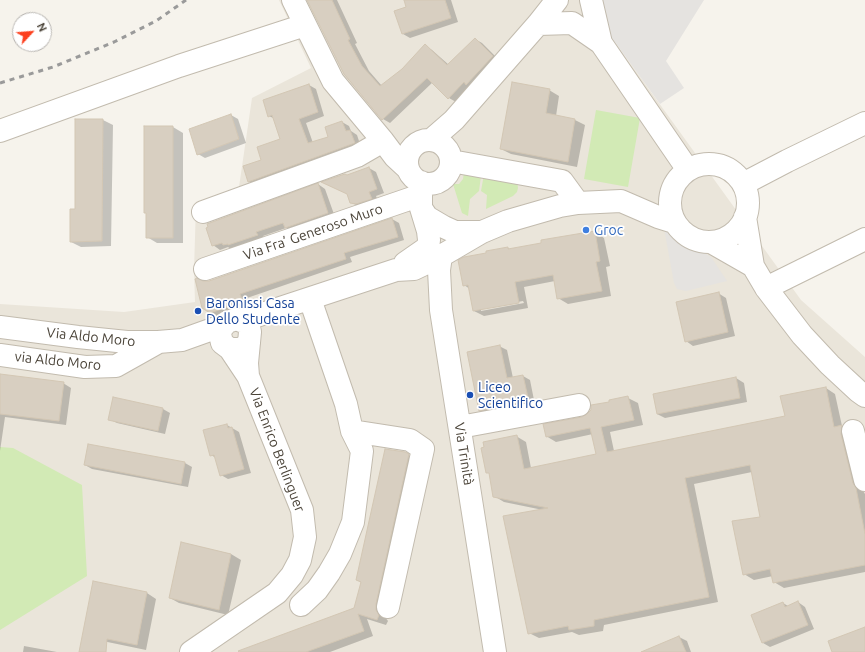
<!DOCTYPE html>
<html>
<head>
<meta charset="utf-8">
<style>
  body { margin:0 }
  #map { position:relative; width:865px; height:652px; overflow:hidden; background:#f6f3ec; font-family:Ubuntu,sans-serif }
  canvas { display:block }
  .north { position:absolute; left:12px; top:12px; width:40px; height:40px; box-sizing:border-box; background:#fff; border:1px solid #b7b4b0; border-radius:50%; rotate:64deg; font-size:11px; font-weight:700; line-height:16px; text-align:center; color:#4b4439 }
  .north::after { content:''; display:block; margin:auto; width:14px; height:18px; background:#fc3f1d; clip-path:polygon(50% 0,100% 100%,50% 72%,0 100%) }
</style>
</head>
<body>
<div id="map">
<canvas width="865" height="652"></canvas>
<div class="north">N</div>
</div>
<script>
const ctx = document.querySelector('canvas').getContext('2d');
ctx.lineJoin = 'round';
function paint(path, color) { ctx.fillStyle = color; ctx.fill(path, 'evenodd'); }
const poly = rows => new Path2D(rows.map(r => 'M' + r).join(''));
function trace(path, color, width, dash) { ctx.strokeStyle = color; ctx.lineWidth = width; ctx.lineCap = dash ? 'butt' : 'round'; ctx.setLineDash(dash || []); ctx.stroke(path); }
function label(font, color, halo, rows, align = 'center') {
  ctx.font = font + ' Ubuntu,sans-serif'; ctx.lineWidth = 3.5; ctx.setLineDash([]); ctx.textBaseline = 'middle'; ctx.strokeStyle = halo; ctx.fillStyle = color; for (const [text, x, y, turn = 0] of rows) {
    ctx.save(); ctx.translate(x, y); ctx.rotate((+turn || 0) * Math.PI / 180); ctx.textAlign = isNaN(turn) ? turn : align; if (halo) ctx.strokeText(text, 0, 0); ctx.fillText(text, 0, 0); ctx.restore();
  }
}
const residential = poly([
  [279,0,601,0,607,31,801,300,865,357,865,652,0,652,0,304,124,312,195,302,194,270,196,205,239,187,252,98,311,68]
]);
const green = poly([
  [596,110,640,118,628,187,584,179],
  [464,172,481,176,479,191,470,199,468,216,462,213,453,184,459,184,463,179],
  [484,174,517,181,518,188,517,192,513,196,486,209,487,195,481,191],
  [0,447,13,448,82,485,87,576,0,630]
]);
const parking = poly([
  [601,0,704,0,666,61,684,88,660,104,606,30],
  [664,228,711,257,727,281,686,291,677,289,674,283]
]);
const shadow = poly([
  [308,0,337,0,357,43,355,44,369,71,382,86,403,69,425,46,432,50,449,65,475,39,482,43,500,61,456,102,449,98,433,82,390,123,383,119,344,74],
  [405,0,451,0,458,22,410,38,403,34,407,7],
  [309,85,316,89,324,116,306,123,313,143,330,138,342,122,349,126,351,131,357,135,361,147,256,185,249,182,262,161,282,139,275,119,269,116],
  [549,90,559,96,556,116,575,120,585,125,577,167,511,154,501,149],
  [231,115,238,119,246,143,205,158,198,154],
  [76,120,103,120,113,125,111,246,81,247,71,242,76,210],
  [173,127,183,133,183,243,157,243,147,237],
  [369,168,376,172,384,193,376,196,379,203,358,206,350,202,348,194,324,183,347,176],
  [318,184,325,189,335,217,293,232,286,228,263,236,265,239,231,249,228,247,220,250,213,245,209,228],
  [392,219,399,223,404,240,350,257,352,262,247,298,249,306,218,316,203,308,209,282],
  [595,232,604,238,610,266,606,267,611,296,568,304,558,298,555,281,524,287,528,308,484,316,474,311,470,289,464,285,487,254,508,248,511,250],
  [523,301,524,303,481,311,481,309],
  [718,293,726,298,735,336,693,346,686,341],
  [499,346,507,350,513,378,523,376,530,380,535,405,487,414,480,410],
  [0,375,63,383,71,388,66,425,5,417,0,451],
  [736,378,744,383,747,402,665,418,657,414],
  [826,388,835,394,842,426,852,431,862,489,865,494,865,572,784,588,774,582,773,576,754,580,744,574,761,517,752,472,694,484,718,602,604,625,603,631,579,635,572,632,539,638,529,633,543,510,504,502,494,496,491,474,487,472,516,436,526,442,531,468,597,455,593,434,556,442,546,436,582,418,628,398,638,403,643,425,610,432,614,451,786,417],
  [163,409,170,413,165,434,117,423,109,419],
  [227,425,239,432,251,473,228,479,221,475,216,458,211,455],
  [89,445,185,463,192,467,188,487,92,469,85,465],
  [405,453,415,459,385,617,388,621,386,625,367,619,373,636,330,652,238,652,355,609,362,583,357,580],
  [182,543,231,554,241,560,228,615,179,603,170,598],
  [147,593,156,599,146,650,93,639],
  [798,602,805,607,814,629,770,647,763,643,752,616,783,603,788,606],
  [679,637,687,641,691,652,661,652],
  [24,646,57,652,23,652]
]);
const building = poly([
  [307,0,332,0,350,39,348,40,362,66,380,86,402,69,425,44,447,65,475,38,493,56,466,85,464,82,448,99,427,78,382,120,344,74,307,0],
  [404,0,445,0,451,18,402,34,394,11,406,7,404,0],
  [512,82,550,89,546,113,575,119,568,162,500,149,512,82],
  [309,84,318,112,299,119,308,143,328,137,325,127,342,121,346,131,350,130,355,143,248,182,243,166,261,160,257,147,280,139,272,115,268,117,263,100,309,84],
  [231,114,239,139,197,155,189,129,231,114],
  [75,119,103,119,102,241,70,242,70,209,75,209,75,119],
  [144,126,173,126,173,238,146,238,146,213,144,213,144,126],
  [369,167,377,189,369,192,372,199,356,204,350,203,347,194,321,182,345,174,347,175,369,167],
  [318,183,328,213,285,228,283,223,256,232,258,235,228,245,228,244,223,245,222,243,212,246,206,228,208,227,207,224,318,183],
  [392,218,398,237,344,253,346,259,240,294,243,302,210,313,202,308,195,279,197,278,203,281,209,281,392,218],
  [595,231,600,261,596,262,602,291,557,299,553,275,515,282,519,303,473,311,468,285,463,286,458,260,464,257,486,253,486,251,508,247,508,249,541,243,541,240,595,231],
  [719,292,728,332,685,342,676,302,719,292],
  [500,345,507,378,523,375,529,402,479,411,467,352,500,345],
  [0,374,64,382,59,421,0,414,0,374],
  [736,377,740,398,657,414,653,394,736,377],
  [826,387,834,427,842,425,841,434,853,483,856,488,865,534,865,565,773,583,770,569,743,575,732,521,760,517,750,465,685,478,709,597,594,620,594,626,569,630,568,626,528,634,503,516,548,508,493,497,489,473,486,473,481,448,484,447,483,442,517,435,524,469,596,454,590,428,546,437,543,424,582,417,587,414,591,410,591,405,609,402,609,400,628,396,634,420,601,427,607,452,785,416,780,396,826,387],
  [113,397,163,408,158,431,108,420,113,397],
  [227,424,228,428,232,427,244,469,220,476,214,455,210,456,203,430,227,424],
  [88,444,185,462,181,484,84,465,88,444],
  [385,449,405,452,409,454,376,604,376,610,379,615,377,620,358,614,364,631,306,652,239,652,238,651,354,608,361,582,356,580,385,449],
  [181,542,231,554,219,610,169,598,181,542],
  [93,581,147,592,137,645,107,639,106,652,79,652,93,581],
  [798,601,808,625,762,643,751,615,783,602,785,607,798,601],
  [865,627,865,652,832,652,828,641,865,627],
  [679,636,686,652,641,652,679,636]
]);
const minor = poly([
  [293,0,333,81,383,141,395,157,408,169],
  [591,0,601,43],
  [538,24,572,23,601,43,688,170],
  [0,131,179,66,305,25],
  [431,140,454,120,538,24,557,0],
  '407 162a22 22 0 1 1 44 0a22 22 0 1 1-44 0Z',
  [451,161,562,181,578,203],
  '670 203a39 39 0 1 1 78 0a39 39 0 1 1-78 0Z',
  [743,184,787,161,865,123],
  [421,208,427,217,444,227,455,232,482,232],
  [203,212,357,156,383,141],
  [745,217,753,266,766,288,802,335,830,365,858,391,865,396],
  [711,242,753,266],
  [441,256,439,270,441,310,495,652],
  [405,263,428,247,429,240,428,231,421,208,421,182],
  [205,269,421,195],
  [766,288,865,239],
  [241,321,396,270,414,269,441,256,482,232,508,221,560,206,578,203,621,201,658,217,674,222],
  [0,327,78,337,127,342,158,342,182,340,224,325],
  [0,355,85,367,116,366,157,343],
  [248,376,247,363,250,332,249,327,246,323,237,319,227,322,221,329,220,334,222,343,230,349,241,349,249,343],
  [460,427,579,405],
  [352,431,410,440,423,449,388,607],
  [853,431,865,480],
  [301,605,317,590,329,573,340,554,353,522,362,451,352,431,346,404,310,299],
  [191,652,277,593,292,575,300,560,305,537,302,510,248,376,230,349]
]);
const rail = poly([
  [0,83,53,67,114,42,156,21,186,0]
]);
const markers = [
  [586,230,4,"#3f7fe0"],
  [198,311,4,"#1a4fb4"],
  [470,395,4,"#1a4fb4"]
];
const shopNames = [
  ["Groc",594,230]
];
const streetNames = [
  ["Via Fra’ Generoso Muro",313,232,-19],
  ["Via Aldo Moro",91,337,6],
  ["via Aldo Moro",58,361,6],
  ["Via Enrico Berlinguer",277,450,69],
  ["Via Trinità",464,454,81]
];
const transitNames = [
  ["Baronissi Casa",206,303],
  ["Dello Studente",206,319],
  ["Liceo",478,387],
  ["Scientifico",478,403]
];
paint(residential, '#eae5da');
paint(green, '#d2eab5');
paint(parking, '#e5e3e0');
paint(shadow, '#0003');
paint(building, '#d8cfc1');
trace(building, '#d3c7b4', 1);
trace(minor, '#c2bbae', 24);
trace(minor, '#fff', 22);
trace(rail, '#9a9a9a', 3, [5, 5]);
for (const [x, y, r, color] of markers) { const dot = new Path2D(); dot.arc(x, y, r, 0, 2 * Math.PI); ctx.fillStyle = color; ctx.fill(dot); trace(dot, '#fff', 1.5); }
label('14px', '#366cbe', '#fff', shopNames, 'left');
label('14px', '#4b4439', '#fff', streetNames);
label('14px', '#164399', '#fff', transitNames, 'left');
</script>
</body>
</html>
